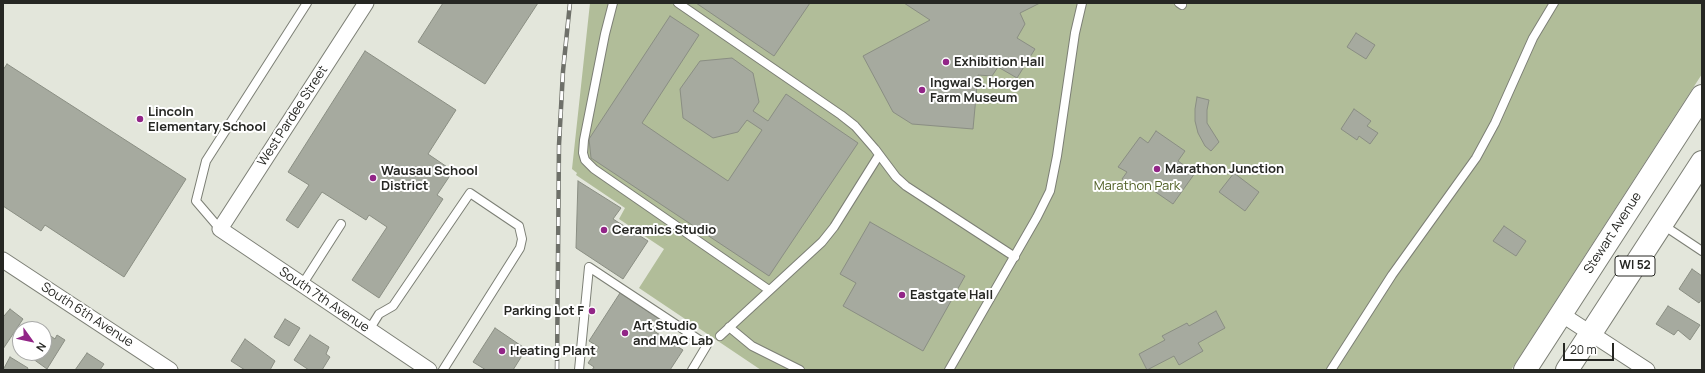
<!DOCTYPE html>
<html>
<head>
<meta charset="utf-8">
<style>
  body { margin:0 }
  #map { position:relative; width:1705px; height:373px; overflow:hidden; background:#e3e6db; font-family:Manrope,sans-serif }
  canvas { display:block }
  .frame { position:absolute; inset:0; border:4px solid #262723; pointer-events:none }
  .north { position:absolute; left:12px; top:321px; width:40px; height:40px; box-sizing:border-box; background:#fff; border:1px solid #a8a9a7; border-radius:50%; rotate:123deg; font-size:11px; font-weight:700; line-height:16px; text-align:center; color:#262723 }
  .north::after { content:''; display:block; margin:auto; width:14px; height:18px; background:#922587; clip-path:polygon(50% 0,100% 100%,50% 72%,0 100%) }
  .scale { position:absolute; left:1563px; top:343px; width:51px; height:18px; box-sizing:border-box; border:2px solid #262723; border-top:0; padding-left:5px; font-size:12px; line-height:14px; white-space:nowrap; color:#262723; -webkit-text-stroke:3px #fff; paint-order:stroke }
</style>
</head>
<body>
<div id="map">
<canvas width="1705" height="373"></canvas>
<div class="frame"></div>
<div class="north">N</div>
<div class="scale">20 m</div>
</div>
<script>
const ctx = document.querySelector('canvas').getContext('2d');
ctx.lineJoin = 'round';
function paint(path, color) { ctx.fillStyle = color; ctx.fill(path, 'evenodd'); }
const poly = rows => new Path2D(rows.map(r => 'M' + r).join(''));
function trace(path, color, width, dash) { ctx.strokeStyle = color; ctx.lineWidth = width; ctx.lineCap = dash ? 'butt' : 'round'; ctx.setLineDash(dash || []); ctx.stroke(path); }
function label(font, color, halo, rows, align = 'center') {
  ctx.font = font + ' Manrope,sans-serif'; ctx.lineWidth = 4; ctx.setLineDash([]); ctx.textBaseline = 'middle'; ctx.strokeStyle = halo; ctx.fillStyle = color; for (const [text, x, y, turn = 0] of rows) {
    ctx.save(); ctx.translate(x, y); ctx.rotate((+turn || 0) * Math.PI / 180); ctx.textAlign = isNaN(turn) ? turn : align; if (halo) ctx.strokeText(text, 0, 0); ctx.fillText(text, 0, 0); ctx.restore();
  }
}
const green = poly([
  [590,3,1702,3,1702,74,1511,370,761,370,639,288,664,249,619,219,625,208,576,175,577,173,572,169]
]);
const building = poly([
  [443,3,538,3,485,84,418,42,443,3],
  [696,3,810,3,774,56,696,3],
  [904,3,1040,3,1020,13,1025,24,1017,38,1035,49,1017,78,998,67,992,76,978,75,973,129,912,124,893,112,863,56,930,20,904,3],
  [670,16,699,35,642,123,677,147,728,181,762,130,747,120,738,132,713,138,683,118,680,89,700,61,732,58,753,73,759,102,753,111,768,121,786,94,858,143,769,276,591,158,589,139,670,16],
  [1356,33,1375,45,1366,59,1347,47,1356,33],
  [365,51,456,110,428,154,453,171,437,195,443,199,379,298,352,280,387,227,369,215,366,220,322,192,298,228,286,220,309,185,288,172,365,51],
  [7,64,186,179,124,277,45,225,41,231,3,206,3,70,7,64],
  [1197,97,1209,100,1207,110,1207,123,1219,142,1211,151,1205,146,1198,133,1195,121,1195,109,1197,97],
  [1354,109,1371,121,1367,126,1378,133,1370,144,1359,136,1357,140,1341,129,1354,109],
  [1156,131,1185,151,1178,161,1195,173,1173,204,1144,184,1139,191,1122,179,1127,172,1118,167,1140,137,1148,143,1156,131],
  [1234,173,1259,192,1245,211,1219,192,1234,173],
  [578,181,621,208,613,219,648,241,623,279,576,248,578,181],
  [870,222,965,276,923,351,843,306,856,283,840,274,870,222],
  [1504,226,1526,241,1516,256,1493,241,1504,226],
  [1692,269,1702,276,1702,299,1699,303,1679,289,1692,269],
  [620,293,661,320,654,331,683,350,670,370,592,370,594,367,588,363,599,347,589,341,620,293],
  [1668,306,1700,325,1690,340,1678,330,1674,335,1656,324,1668,306],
  [10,309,23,319,3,349,3,315,4,316,10,309],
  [1216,311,1225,328,1198,343,1203,351,1179,365,1174,356,1147,370,1139,354,1165,340,1162,336,1187,323,1189,326,1216,311],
  [285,319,300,328,289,346,274,337,285,319],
  [495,328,523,347,523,354,513,370,486,370,473,362,495,328],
  [45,332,55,339,57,335,65,340,47,369,29,356,31,353,44,353,45,332],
  [310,335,329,347,326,354,330,357,322,370,309,370,294,360,310,335],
  [245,339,275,361,270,370,245,370,231,361,245,339],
  [87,353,104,364,100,370,75,370,87,353],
  [10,357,28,368,27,370,3,370,10,357]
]);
const lane = poly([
  [613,3,605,34,584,140,583,153,585,160,594,169,769,290],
  [678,3,841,115,855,126,875,149,896,177,906,186,1015,257],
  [1179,3,1182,5],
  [1663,225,1702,251],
  [220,229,196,201,206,161,307,3],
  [302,285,341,224],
  [729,327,752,346,800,370],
  [369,330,379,314,393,306,470,193,519,226,522,239,520,248,443,370],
  [720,336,822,242,834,227,879,155],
  [579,370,589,267,707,345,692,370],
  [949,370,1037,217,1050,191,1057,156,1075,33,1082,3],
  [1331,370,1392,275,1476,158,1495,123,1533,38,1554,3]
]);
const street = poly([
  [366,3,220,229,429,370],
  [3,260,170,370],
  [1561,314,1647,370]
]);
const primary = poly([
  [1525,370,1702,96],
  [1567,370,1702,162]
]);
const rail = poly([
  [557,370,559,145,563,71,570,3]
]);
const markers = [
  [946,62,4,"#922587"],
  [922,90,4,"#922587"],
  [140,119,4,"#922587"],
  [1157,169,4,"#922587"],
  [373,178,4,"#922587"],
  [604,230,4,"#922587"],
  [902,295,4,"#922587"],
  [592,311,4,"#922587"],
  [625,333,4,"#922587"],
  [502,351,4,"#922587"]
];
const shields = [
  [1635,266,40]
];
const shieldNames = [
  ["WI 52",1635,266]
];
const poiNames = [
  ["Exhibition Hall",954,62],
  ["Ingwal S. Horgen",930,83],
  ["Farm Museum",930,98],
  ["Lincoln",148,112],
  ["Elementary School",148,127],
  ["Marathon Junction",1165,169],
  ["Wausau School",381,171],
  ["District",381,186],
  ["Ceramics Studio",612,230],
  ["Eastgate Hall",910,295],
  ["Parking Lot F",584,311,"right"],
  ["Art Studio",633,326],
  ["and MAC Lab",633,341],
  ["Heating Plant",510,351]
];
const streetNames = [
  ["West Pardee Street",293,116,-57],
  ["Stewart Avenue",1613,233,-57],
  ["South 7th Avenue",324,300,34],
  ["South 6th Avenue",87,315,33]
];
const parkNames = [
  ["Marathon Park",1137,186]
];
paint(green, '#b1bd99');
paint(building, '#a6aa9f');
trace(building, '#8a8e83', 1);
trace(lane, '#7c7f75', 10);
trace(street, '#7c7f75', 17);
trace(primary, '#7c7f75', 24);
trace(lane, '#fff', 8);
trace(street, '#fff', 15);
trace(primary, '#fff', 22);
trace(rail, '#6e7069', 4.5);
trace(rail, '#fff', 3, [9]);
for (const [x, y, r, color] of markers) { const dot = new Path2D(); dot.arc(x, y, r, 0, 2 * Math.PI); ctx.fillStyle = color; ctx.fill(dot); trace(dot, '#fff', 1.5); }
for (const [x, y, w] of shields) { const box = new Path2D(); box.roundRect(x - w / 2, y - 10, w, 20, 3); ctx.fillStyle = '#fff'; ctx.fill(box); trace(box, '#262723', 1); }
label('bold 12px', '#262723', null, shieldNames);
label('bold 13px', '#262723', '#fff', poiNames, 'left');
label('13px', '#262723', '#fff', streetNames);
label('13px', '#4f5f24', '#fff', parkNames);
</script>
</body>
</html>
